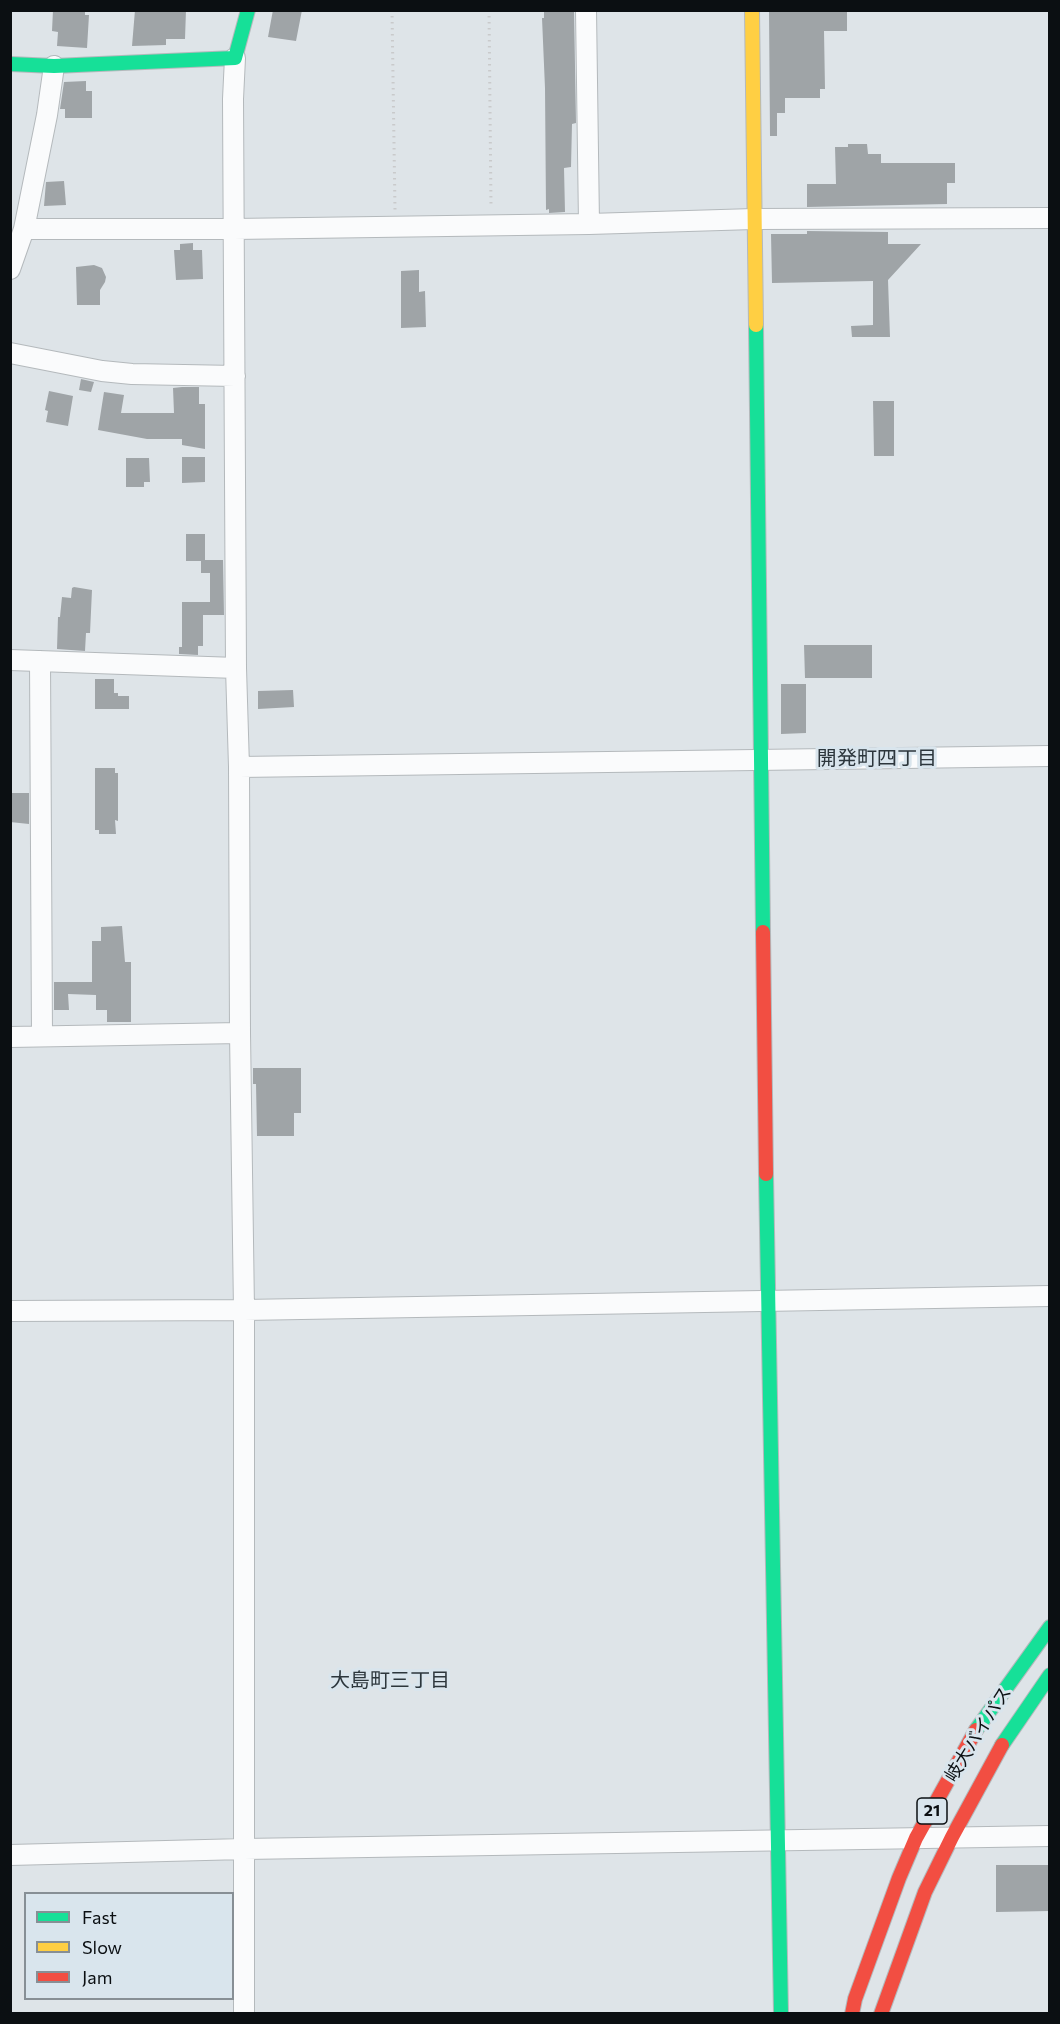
<!DOCTYPE html>
<html>
<head>
<meta charset="utf-8">
<style>
  body { margin:0 }
  #map { position:relative; width:1060px; height:2024px; overflow:hidden; background:#dee4e8; font-family:Commissioner,sans-serif }
  canvas { display:block }
  .frame { position:absolute; inset:0; border:12px solid #0b0f12; pointer-events:none }
  .legend { position:absolute; left:24px; top:1892px; width:210px; height:108px; box-sizing:border-box; background:#d9e5ed; border:2px solid #878f95; margin:0; padding:8px 10px; list-style:none; font-size:18px; color:#0b0f12 }
  .legend li { display:flex; align-items:center; gap:12px; height:30px }
  .legend b { width:30px; border:2px solid #878f95 }
</style>
</head>
<body>
<div id="map">
<canvas width="1060" height="2024"></canvas>
<div class="frame"></div>
<ul class="legend">
<li><b style="height:8px;background:#16e098"></b>Fast</li>
<li><b style="height:8px;background:#ffcf43"></b>Slow</li>
<li><b style="height:8px;background:#f24e42"></b>Jam</li>
</ul>
</div>
<script>
const ctx = document.querySelector('canvas').getContext('2d');
ctx.lineJoin = 'round';
function paint(path, color) { ctx.fillStyle = color; ctx.fill(path, 'evenodd'); }
const poly = rows => new Path2D(rows.map(r => 'M' + r).join(''));
function trace(path, color, width, dash) { ctx.strokeStyle = color; ctx.lineWidth = width; ctx.lineCap = dash ? 'butt' : 'round'; ctx.setLineDash(dash || []); ctx.stroke(path); }
function label(font, color, halo, rows, align = 'center') {
  ctx.font = font + ' Commissioner,"Noto Sans JP",sans-serif'; ctx.lineWidth = 6; ctx.setLineDash([]); ctx.textBaseline = 'middle'; ctx.strokeStyle = halo; ctx.fillStyle = color; for (const [text, x, y, turn = 0] of rows) {
    ctx.save(); ctx.translate(x, y); ctx.rotate((+turn || 0) * Math.PI / 180); ctx.textAlign = isNaN(turn) ? turn : align; if (halo) ctx.strokeText(text, 0, 0); ctx.fillText(text, 0, 0); ctx.restore();
  }
}
const building = poly([
  [53,10,85,10,85,15,89,15,87,48,57,46,58,32,52,31],
  [135,10,186,10,185,39,166,39,166,45,132,46],
  [273,10,302,10,296,41,268,37],
  [544,10,574,10,576,123,572,124,571,167,564,168,565,212,549,213,549,209,546,210,545,88,542,18,544,18],
  [769,10,847,10,847,31,824,31,825,89,820,89,820,98,785,98,785,113,777,113,777,136,770,136],
  [86,81,86,91,92,91,92,118,65,118,65,109,60,109,64,82],
  [848,144,867,144,868,154,881,154,881,163,955,163,955,183,947,183,947,204,807,207,807,184,836,184,835,147,848,147],
  [64,181,66,205,44,206,46,182],
  [807,231,888,232,888,244,921,244,888,280,890,337,852,337,851,326,873,325,873,281,772,283,771,234,807,234],
  [193,243,193,250,202,250,203,279,176,280,174,250,180,250,180,244],
  [94,265,102,268,106,277,105,282,100,290,100,305,77,305,76,267],
  [419,270,419,292,425,291,426,327,401,328,401,271],
  [81,379,94,382,91,392,79,390],
  [182,387,199,387,199,404,205,404,205,449,182,445,182,439,147,439,98,430,104,392,124,395,121,413,174,413,173,388],
  [49,391,73,396,68,426,46,422,48,411,45,410],
  [873,401,894,401,894,456,874,456],
  [182,457,205,457,205,482,182,483],
  [126,458,149,458,150,482,144,482,144,487,126,487],
  [186,534,205,534,205,560,223,560,224,615,203,615,203,646,198,646,198,655,179,654,179,647,182,647,182,602,210,602,210,573,201,573,201,561,186,561],
  [74,587,92,590,90,633,86,633,85,651,57,649,58,617,60,617,62,597,71,598,72,588],
  [804,645,872,645,872,678,805,678],
  [95,679,114,679,114,693,118,693,118,696,129,696,129,709,95,709],
  [781,684,806,684,806,733,781,734],
  [293,690,294,707,258,709,258,691],
  [95,768,115,768,115,773,118,773,118,821,115,820,116,834,99,834,99,830,95,830],
  [10,793,29,793,29,824,10,822],
  [122,926,125,962,131,962,131,1022,107,1022,107,1010,96,1010,96,995,68,994,69,1010,54,1010,54,982,92,982,92,941,101,941,101,927],
  [253,1068,301,1068,301,1113,294,1113,294,1136,257,1136,256,1084,253,1084],
  [996,1865,1050,1865,1050,1911,996,1912]
]);
const path = poly([
  [392,10,395,210],
  [489,10,491,207]
]);
const street = poly([
  [586,10,589,224],
  [235,58,233,99,236,668,239,767,240,1033,244,1310,244,2014],
  [24,229,234,229,589,224,754,219,1050,218],
  [10,269,24,229,47,115,54,66],
  [10,353,102,371,132,374,235,376],
  [10,660,236,668],
  [40,661,42,1036],
  [239,767,1050,756],
  [10,1037,240,1033],
  [10,1311,244,1310,1050,1296],
  [10,1855,244,1849,1050,1836]
]);
const fast = poly([
  [10,64,54,66,235,58,248,10],
  [756,325,763,932],
  [766,1174,781,2014],
  [976,1730,1050,1627],
  [1002,1745,1050,1675]
]);
const slow = poly([
  [752,10,756,325]
]);
const jam = poly([
  [763,932,766,1174],
  [852,2014,855,1999,899,1878,916,1838,976,1730],
  [881,2014,925,1892,952,1837,1002,1745]
]);
const shields = [
  [932,1811,30]
];
const shieldNames = [
  ["21",932,1811]
];
const streetNames = [
  ["岐大バイパス",978,1734,-58]
];
const neighbourhoodNames = [
  ["開発町四丁目",877,758],
  ["大島町三丁目",390,1680]
];
paint(building, '#9fa4a7');
trace(street, '#b4b9bc', 22);
trace(fast, '#b4b9bc', 16);
trace(slow, '#b4b9bc', 16);
trace(jam, '#b4b9bc', 16);
trace(path, '#c9cacb', 3, [1.5, 4.5]);
trace(street, '#fafbfc', 20);
trace(fast, '#16e098', 14);
trace(slow, '#ffcf43', 14);
trace(jam, '#f24e42', 14);
for (const [x, y, w] of shields) { const box = new Path2D(); box.roundRect(x - w / 2, y - 13, w, 26, 4.5); ctx.fillStyle = '#d9e5ed'; ctx.fill(box); trace(box, '#0b0f12', 1.5); }
label('bold 16px', '#0b0f12', null, shieldNames);
label('18px', '#0b0f12', '#d9e5ed', streetNames);
label('20px', '#2c363c', '#d9e5ed', neighbourhoodNames);
</script>
</body>
</html>
